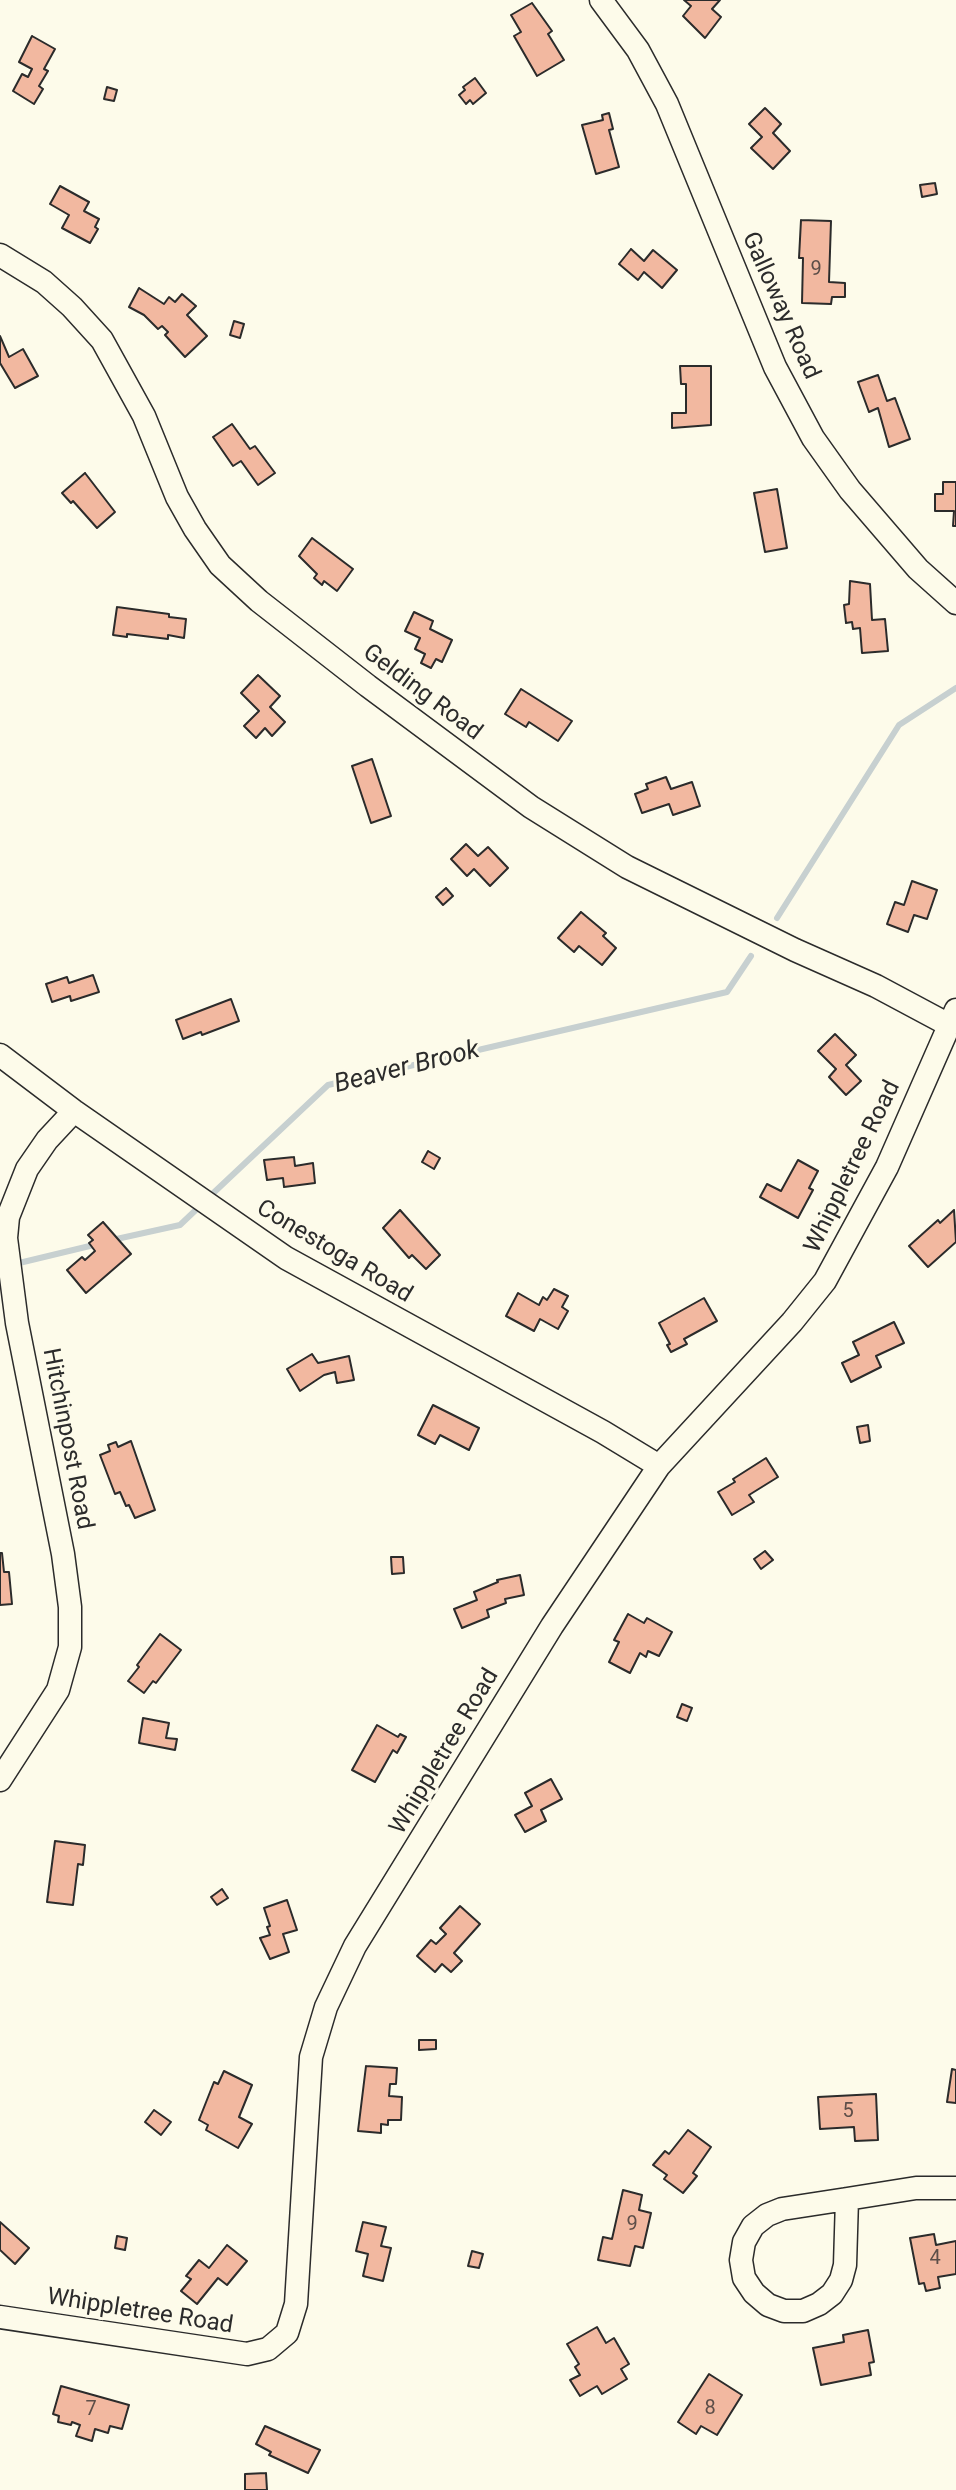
<!DOCTYPE html>
<html>
<head>
<meta charset="utf-8">
<style>
  body { margin:0 }
  canvas { display:block; background:#fdfbea }
</style>
</head>
<body>
<canvas width="956" height="2490"></canvas>
<script>
const ctx = document.querySelector('canvas').getContext('2d');
ctx.lineJoin = 'round';
const poly = rows => new Path2D(rows.map(r => 'M' + r).join(''));
function trace(path, color, width, dash) { ctx.strokeStyle = color; ctx.lineWidth = width; ctx.lineCap = dash ? 'butt' : 'round'; ctx.setLineDash(dash || []); ctx.stroke(path); }
function paint(path, color) { ctx.fillStyle = color; ctx.fill(path, 'evenodd'); }
function label(font, color, halo, rows, align = 'center') {
  ctx.font = font + ' Roboto,sans-serif'; ctx.lineWidth = 6; ctx.setLineDash([]); ctx.textBaseline = 'middle'; ctx.strokeStyle = halo; ctx.fillStyle = color; for (const [text, x, y, turn = 0] of rows) {
    ctx.save(); ctx.translate(x, y); ctx.rotate((+turn || 0) * Math.PI / 180); ctx.textAlign = isNaN(turn) ? turn : align; if (halo) ctx.strokeText(text, 0, 0); ctx.fillText(text, 0, 0); ctx.restore();
  }
}
const stream = poly([
  [777,918,899,725,956,688],
  [208,1198,328,1085,727,992,751,956],
  [112,1240,180,1225,200,1206],
  [15,1264,98,1244]
]);
const building = poly([
  [684,0,720,0,712,9,721,17,705,38,683,16,691,6,684,0],
  [532,3,552,31,548,34,564,60,537,76,514,36,521,32,511,15,532,3],
  [32,36,55,49,44,69,48,71,39,86,43,89,34,104,13,91,22,74,28,77,32,69,19,62,32,36],
  [475,78,486,93,473,104,470,100,466,104,459,95,465,90,463,87,475,78],
  [107,87,117,90,114,101,104,99,107,87],
  [765,108,781,124,773,133,790,151,773,169,751,148,762,137,749,124,765,108],
  [609,113,613,129,609,130,619,167,596,174,582,125,603,120,602,115,609,113],
  [935,183,937,194,922,197,920,185,935,183],
  [60,186,89,202,84,211,99,219,95,227,98,229,90,243,62,228,69,215,50,204,60,186],
  [801,220,831,221,829,282,845,283,845,297,832,297,831,304,802,303,803,258,799,258,801,220],
  [631,249,644,261,653,250,677,270,662,288,644,272,638,280,619,264,631,249],
  [139,288,164,304,169,297,175,302,182,294,196,306,187,315,207,336,185,357,165,335,168,332,162,326,158,329,144,315,129,307,139,288],
  [234,321,244,324,240,338,230,335,234,321],
  [0,336,9,357,23,349,38,376,15,388,0,363,0,336],
  [680,366,711,366,711,425,672,428,672,413,686,413,686,384,681,384,680,366],
  [878,375,887,401,895,398,910,439,889,447,878,408,869,412,858,382,878,375],
  [232,424,250,449,255,446,275,473,258,485,241,461,233,466,213,437,232,424],
  [85,473,115,512,97,528,73,501,71,503,62,493,85,473],
  [943,482,956,482,956,526,953,526,954,511,935,511,935,494,943,494,943,482],
  [777,489,787,548,765,552,754,493,777,489],
  [312,538,353,569,337,591,324,581,322,585,314,578,317,574,299,556,312,538],
  [850,581,870,584,872,620,885,619,888,651,862,653,860,628,853,629,852,622,846,623,844,605,849,604,850,581],
  [117,607,169,614,169,617,186,619,184,638,168,635,168,639,127,634,127,637,113,635,117,607],
  [414,612,433,621,430,629,452,640,442,662,436,659,431,668,421,663,425,654,415,649,420,638,405,631,414,612],
  [258,675,280,696,270,707,285,722,272,736,265,728,256,738,244,726,259,711,241,693,258,675],
  [521,689,572,721,558,741,529,722,526,727,505,714,521,689],
  [372,759,391,816,371,823,352,766,372,759],
  [666,777,671,789,692,782,700,806,673,815,669,804,642,813,635,794,648,789,646,784,666,777],
  [466,844,478,856,488,847,508,868,490,886,474,869,467,876,451,859,466,844],
  [912,881,937,890,927,919,914,915,908,932,887,924,895,902,904,905,912,881],
  [446,888,453,896,443,905,436,897,446,888],
  [581,912,606,933,603,936,616,948,602,965,579,946,574,952,558,938,581,912],
  [93,975,99,992,71,1001,70,996,52,1002,46,984,67,977,69,983,93,975],
  [231,999,239,1021,202,1035,201,1032,183,1039,176,1020,231,999],
  [835,1034,856,1055,846,1065,861,1081,846,1095,829,1077,836,1069,818,1051,835,1034],
  [428,1151,440,1158,434,1169,422,1162,428,1151],
  [294,1157,295,1166,313,1163,315,1183,284,1187,283,1178,267,1180,264,1160,294,1157],
  [798,1160,818,1171,809,1188,813,1190,798,1218,760,1197,767,1184,781,1191,798,1160],
  [400,1210,440,1255,426,1269,412,1255,409,1258,383,1228,400,1210],
  [954,1210,956,1242,928,1267,909,1246,938,1220,940,1223,954,1210],
  [103,1222,131,1254,86,1293,67,1270,82,1257,85,1260,95,1251,89,1243,93,1240,88,1235,103,1222],
  [554,1289,568,1296,562,1307,568,1311,558,1329,540,1319,534,1331,506,1316,518,1293,539,1305,543,1297,547,1300,554,1289],
  [704,1298,717,1321,684,1339,687,1344,671,1352,667,1345,670,1344,659,1323,704,1298],
  [894,1322,904,1343,876,1356,881,1367,851,1382,842,1363,859,1355,853,1342,894,1322],
  [312,1354,318,1363,349,1356,354,1380,337,1383,335,1372,324,1375,300,1391,287,1369,312,1354],
  [433,1405,479,1428,469,1450,440,1435,435,1444,418,1435,433,1405],
  [868,1425,870,1441,860,1443,857,1427,868,1425],
  [131,1441,155,1510,135,1518,129,1505,126,1506,120,1492,115,1494,100,1455,110,1451,108,1445,116,1442,118,1447,131,1441],
  [766,1458,778,1477,749,1495,754,1502,732,1515,718,1492,735,1482,733,1479,766,1458],
  [765,1551,773,1560,761,1569,754,1559,765,1551],
  [0,1553,2,1553,4,1572,9,1572,12,1604,0,1605,0,1553],
  [391,1557,403,1557,404,1573,392,1574,391,1557],
  [520,1575,524,1595,505,1599,506,1603,487,1610,489,1617,462,1628,454,1609,477,1600,474,1592,498,1582,497,1580,520,1575],
  [628,1614,644,1623,647,1618,672,1632,659,1656,648,1651,646,1657,640,1653,630,1673,609,1662,619,1642,614,1640,628,1614],
  [160,1634,181,1650,156,1683,153,1681,144,1693,128,1681,139,1667,137,1665,160,1634],
  [682,1704,692,1708,687,1721,677,1717,682,1704],
  [143,1718,169,1723,166,1738,177,1739,175,1750,139,1743,143,1718],
  [377,1725,398,1737,400,1734,406,1737,397,1753,393,1750,375,1782,352,1770,377,1725],
  [551,1779,562,1799,541,1810,546,1821,525,1832,515,1815,532,1806,525,1793,551,1779],
  [55,1841,85,1845,83,1865,78,1864,73,1905,47,1902,55,1841],
  [222,1889,228,1898,217,1905,211,1897,222,1889],
  [287,1900,297,1930,283,1934,289,1952,270,1959,260,1938,270,1935,267,1927,270,1926,264,1908,287,1900],
  [460,1906,480,1924,454,1953,462,1961,451,1972,442,1964,435,1972,417,1956,431,1940,436,1944,446,1934,440,1928,460,1906],
  [419,2040,436,2040,436,2049,419,2050,419,2040],
  [366,2066,397,2068,396,2084,390,2084,389,2096,402,2097,401,2120,388,2120,388,2125,381,2124,381,2133,358,2131,366,2066],
  [952,2069,956,2070,956,2103,947,2102,952,2069],
  [224,2071,252,2085,239,2117,252,2124,238,2148,206,2130,208,2125,199,2120,214,2082,218,2084,224,2071],
  [876,2094,878,2140,855,2141,854,2127,820,2129,818,2097,876,2094],
  [154,2110,171,2122,161,2135,145,2122,154,2110],
  [688,2130,711,2147,693,2173,697,2176,683,2193,664,2179,667,2175,653,2165,665,2151,669,2154,688,2130],
  [623,2190,642,2195,639,2210,651,2213,643,2248,635,2246,630,2266,598,2260,603,2237,612,2239,623,2190],
  [0,2222,29,2248,15,2264,0,2250,0,2222],
  [363,2222,386,2227,381,2246,391,2248,383,2281,363,2276,368,2254,356,2251,363,2222],
  [934,2234,936,2245,956,2241,956,2274,938,2277,940,2288,926,2291,924,2283,919,2284,910,2238,934,2234],
  [117,2236,127,2238,125,2250,115,2248,117,2236],
  [227,2245,247,2261,227,2285,218,2278,197,2304,181,2291,191,2279,186,2276,199,2260,209,2268,227,2245],
  [472,2251,483,2254,479,2268,468,2266,472,2251],
  [597,2327,606,2343,614,2338,629,2364,621,2369,627,2379,602,2394,597,2386,580,2396,570,2380,580,2375,575,2367,579,2364,567,2344,597,2327],
  [868,2330,874,2362,869,2363,871,2375,821,2385,813,2348,844,2342,843,2335,868,2330],
  [709,2374,742,2395,717,2435,701,2426,696,2434,678,2422,709,2374],
  [61,2386,129,2405,122,2429,110,2426,108,2433,95,2429,92,2441,76,2436,80,2425,72,2422,71,2425,58,2422,59,2416,53,2414,61,2386],
  [265,2426,320,2450,308,2473,269,2455,271,2452,256,2444,265,2426],
  [266,2473,267,2490,245,2490,245,2474,266,2473]
]);
const minor = poly([
  [601,0,638,50,667,104,775,367,813,438,850,490,918,569,956,603],
  [0,255,44,282,72,307,102,340,144,416,177,497,195,529,220,565,259,601,368,686,531,807,627,867,795,950,876,986,949,1025],
  [0,1055,74,1111,286,1258,603,1432,659,1466],
  [0,1780,58,1690,70,1647,70,1607,63,1554,17,1323,6,1238,8,1217,27,1169,47,1140,74,1111],
  [847,2199,845,2265,841,2280,832,2294,819,2304,803,2311,784,2311,768,2305,754,2293,744,2278,741,2260,744,2242,753,2226,767,2215,782,2209,847,2199,916,2188,956,2188],
  [0,2317,247,2354,268,2349,287,2333,296,2304,311,2057,326,2007,355,1946,552,1626,659,1466,792,1322,825,1281,887,1167,956,1010]
]);
const numberNames = [
  ["9",816,270],
  ["5",848,2112],
  ["9",632,2225],
  ["4",935,2259],
  ["8",710,2409],
  ["7",91,2410]
];
const streetNames = [
  ["Galloway Road",780,306,66],
  ["Gelding Road",422,693,37],
  ["Whippletree Road",853,1167,-64],
  ["Conestoga Road",334,1252,31],
  ["Hitchinpost Road",67,1439,79],
  ["Whippletree Road",445,1752,-59],
  ["Whippletree Road",140,2312,9]
];
const waterNames = [
  ["Beaver Brook",407,1068,-14]
];
trace(stream, '#c7d0d0', 6);
paint(building, '#f2b8a0');
trace(building, '#2b2b2b', 2);
trace(minor, '#2b2b2b', 25);
trace(minor, '#fdfbea', 22);
label('20px', '#5d4e48', null, numberNames);
label('24px', '#2b2b2b', '#fdfbea', streetNames);
label('italic 26px', '#2b2b2b', '#fdfbea', waterNames);
</script>
</body>
</html>
